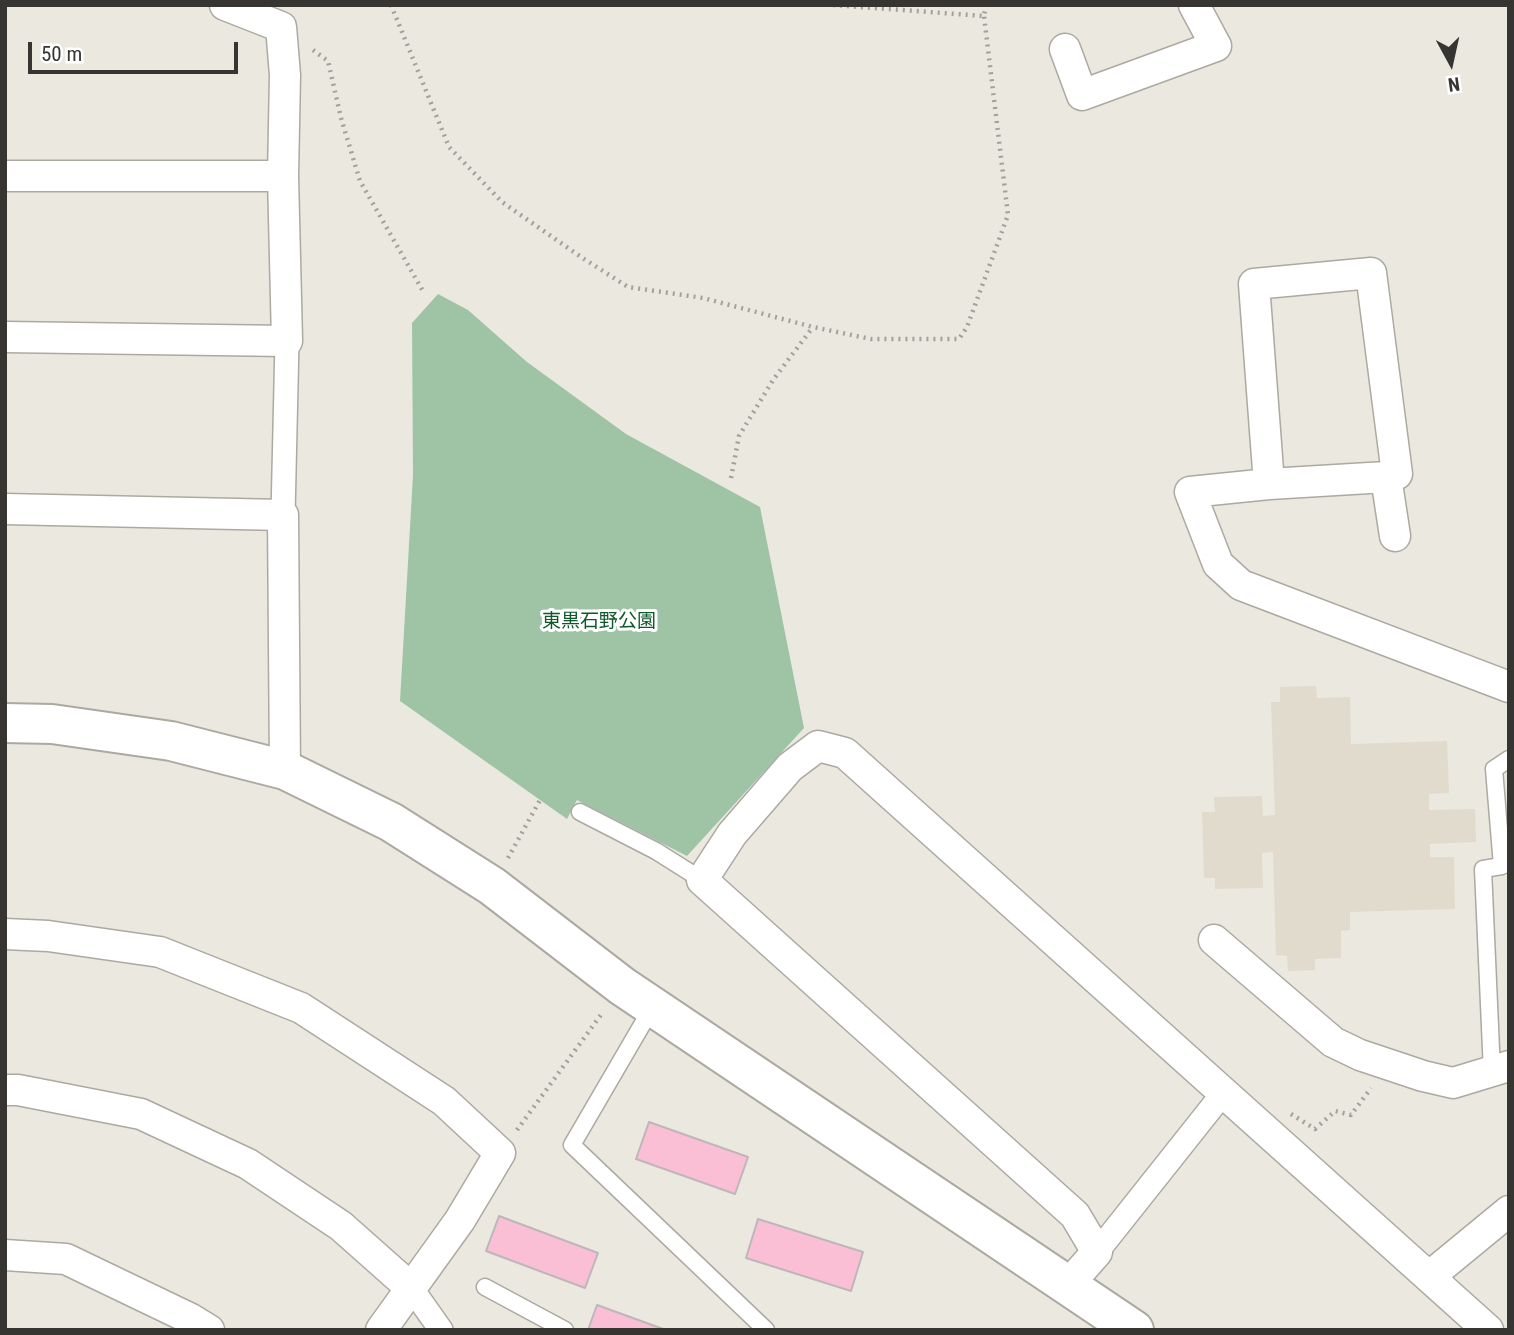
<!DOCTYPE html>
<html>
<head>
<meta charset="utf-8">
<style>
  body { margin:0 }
  #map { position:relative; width:1514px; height:1335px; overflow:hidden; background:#ebe8e0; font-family:"Roboto Condensed",sans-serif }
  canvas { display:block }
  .frame { position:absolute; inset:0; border:7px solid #363532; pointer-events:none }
  .north { position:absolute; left:1416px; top:28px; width:70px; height:70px; -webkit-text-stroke:5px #fff; paint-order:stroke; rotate:172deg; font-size:19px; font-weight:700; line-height:28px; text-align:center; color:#363532 }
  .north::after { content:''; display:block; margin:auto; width:24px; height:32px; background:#363532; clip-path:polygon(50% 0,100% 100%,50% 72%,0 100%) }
  .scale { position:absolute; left:28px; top:42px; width:210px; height:32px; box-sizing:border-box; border:4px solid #363532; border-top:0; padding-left:9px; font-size:21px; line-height:24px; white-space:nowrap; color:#363532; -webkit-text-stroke:5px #fff; paint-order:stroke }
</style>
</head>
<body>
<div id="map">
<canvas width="1514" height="1335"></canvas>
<div class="frame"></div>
<div class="north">N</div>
<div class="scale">50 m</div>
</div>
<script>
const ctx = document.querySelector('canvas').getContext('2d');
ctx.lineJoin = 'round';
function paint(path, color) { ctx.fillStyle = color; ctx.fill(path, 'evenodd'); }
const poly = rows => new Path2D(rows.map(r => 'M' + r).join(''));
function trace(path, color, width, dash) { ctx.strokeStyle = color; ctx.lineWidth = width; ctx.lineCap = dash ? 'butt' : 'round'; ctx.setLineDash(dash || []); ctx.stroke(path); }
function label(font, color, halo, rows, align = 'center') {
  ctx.font = font + ' "Roboto Condensed","Noto Sans JP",sans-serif'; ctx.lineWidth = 6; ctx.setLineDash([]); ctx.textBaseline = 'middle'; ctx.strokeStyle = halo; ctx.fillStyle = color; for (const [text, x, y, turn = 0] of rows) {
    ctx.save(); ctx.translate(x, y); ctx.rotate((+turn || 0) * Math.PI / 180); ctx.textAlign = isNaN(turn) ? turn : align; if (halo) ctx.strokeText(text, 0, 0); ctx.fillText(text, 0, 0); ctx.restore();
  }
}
const built = poly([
  [1316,686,1317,698,1350,697,1351,744,1447,741,1449,793,1429,794,1429,810,1475,809,1476,842,1430,844,1430,857,1454,857,1455,909,1350,912,1350,930,1341,931,1341,958,1315,959,1315,970,1288,971,1287,956,1276,955,1273,852,1262,853,1263,888,1215,889,1215,878,1204,878,1202,812,1215,812,1214,797,1262,796,1263,816,1275,815,1271,702,1280,702,1280,687]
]);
const green = poly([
  [438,294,468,310,527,362,626,434,760,507,804,728,687,856,577,800,567,819,400,701,413,475,412,323]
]);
const building = poly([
  [649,1122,748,1157,735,1194,636,1159,649,1122],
  [499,1216,598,1253,585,1288,486,1251,499,1216],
  [758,1219,863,1252,851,1291,746,1258,758,1219],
  [597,1305,666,1330,588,1330,597,1305]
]);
const path = poly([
  [391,5,449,147,502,202,581,257,628,287,703,298,813,327,871,339,959,339,967,327,1008,215,984,16],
  [833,5,984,16,986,5],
  [313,50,328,61,341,118,360,181,424,293],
  [731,478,739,436,773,380,813,327],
  [508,858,540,800],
  [1291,1114,1315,1129,1335,1111,1351,1115,1371,1088],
  [517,1130,603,1012]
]);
const service = poly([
  [580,812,656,851,702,880],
  [653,1006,572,1145,766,1330],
  [1492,1072,1483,869,1502,866,1494,769,1509,759],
  [485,1287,565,1330]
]);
const pedestrian = poly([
  [283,515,287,341],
  [1097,1252,1224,1092],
  [412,1289,441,1330]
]);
const minor = poly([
  [1065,49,1082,95,1216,46,1194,5],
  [5,176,283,176],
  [5,337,287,341,283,176,285,75,281,27,225,5],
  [1386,477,1395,536],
  [1269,484,1254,284,1371,273,1397,474,1386,477,1269,484,1190,492,1218,564,1241,585,1509,687],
  [5,509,283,515,285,770],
  [5,934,48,936,160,952,301,1008,444,1101,500,1153,460,1220,381,1330],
  [1214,940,1333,1042,1360,1055,1423,1076,1453,1083,1509,1066],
  [5,1090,18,1090,141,1114,248,1164,341,1226,412,1289],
  [5,1255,66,1259,191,1319,209,1330],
  [1430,1276,1509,1211],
  [1068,1285,1097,1252,1075,1215,702,880,732,834,790,767,818,746,845,753,1488,1330]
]);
const tertiary = poly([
  [5,723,52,724,171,741,285,770,391,822,492,886,622,986,1134,1330]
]);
const parkNames = [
  ["東黒石野公園",599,622]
];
paint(built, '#e1dbcd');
paint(green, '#9ec4a5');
paint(building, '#fabfd5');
trace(building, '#bfb6b9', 2);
trace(service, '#aca9a2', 19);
trace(pedestrian, '#aca9a2', 26);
trace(minor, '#aca9a2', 33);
trace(tertiary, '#aca9a2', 42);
trace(path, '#a3a19b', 4.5, [2, 5]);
trace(service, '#fff', 16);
trace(pedestrian, '#fff', 23);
trace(minor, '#fff', 30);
trace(tertiary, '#fff', 38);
label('19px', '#0e5829', '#fff', parkNames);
</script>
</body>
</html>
